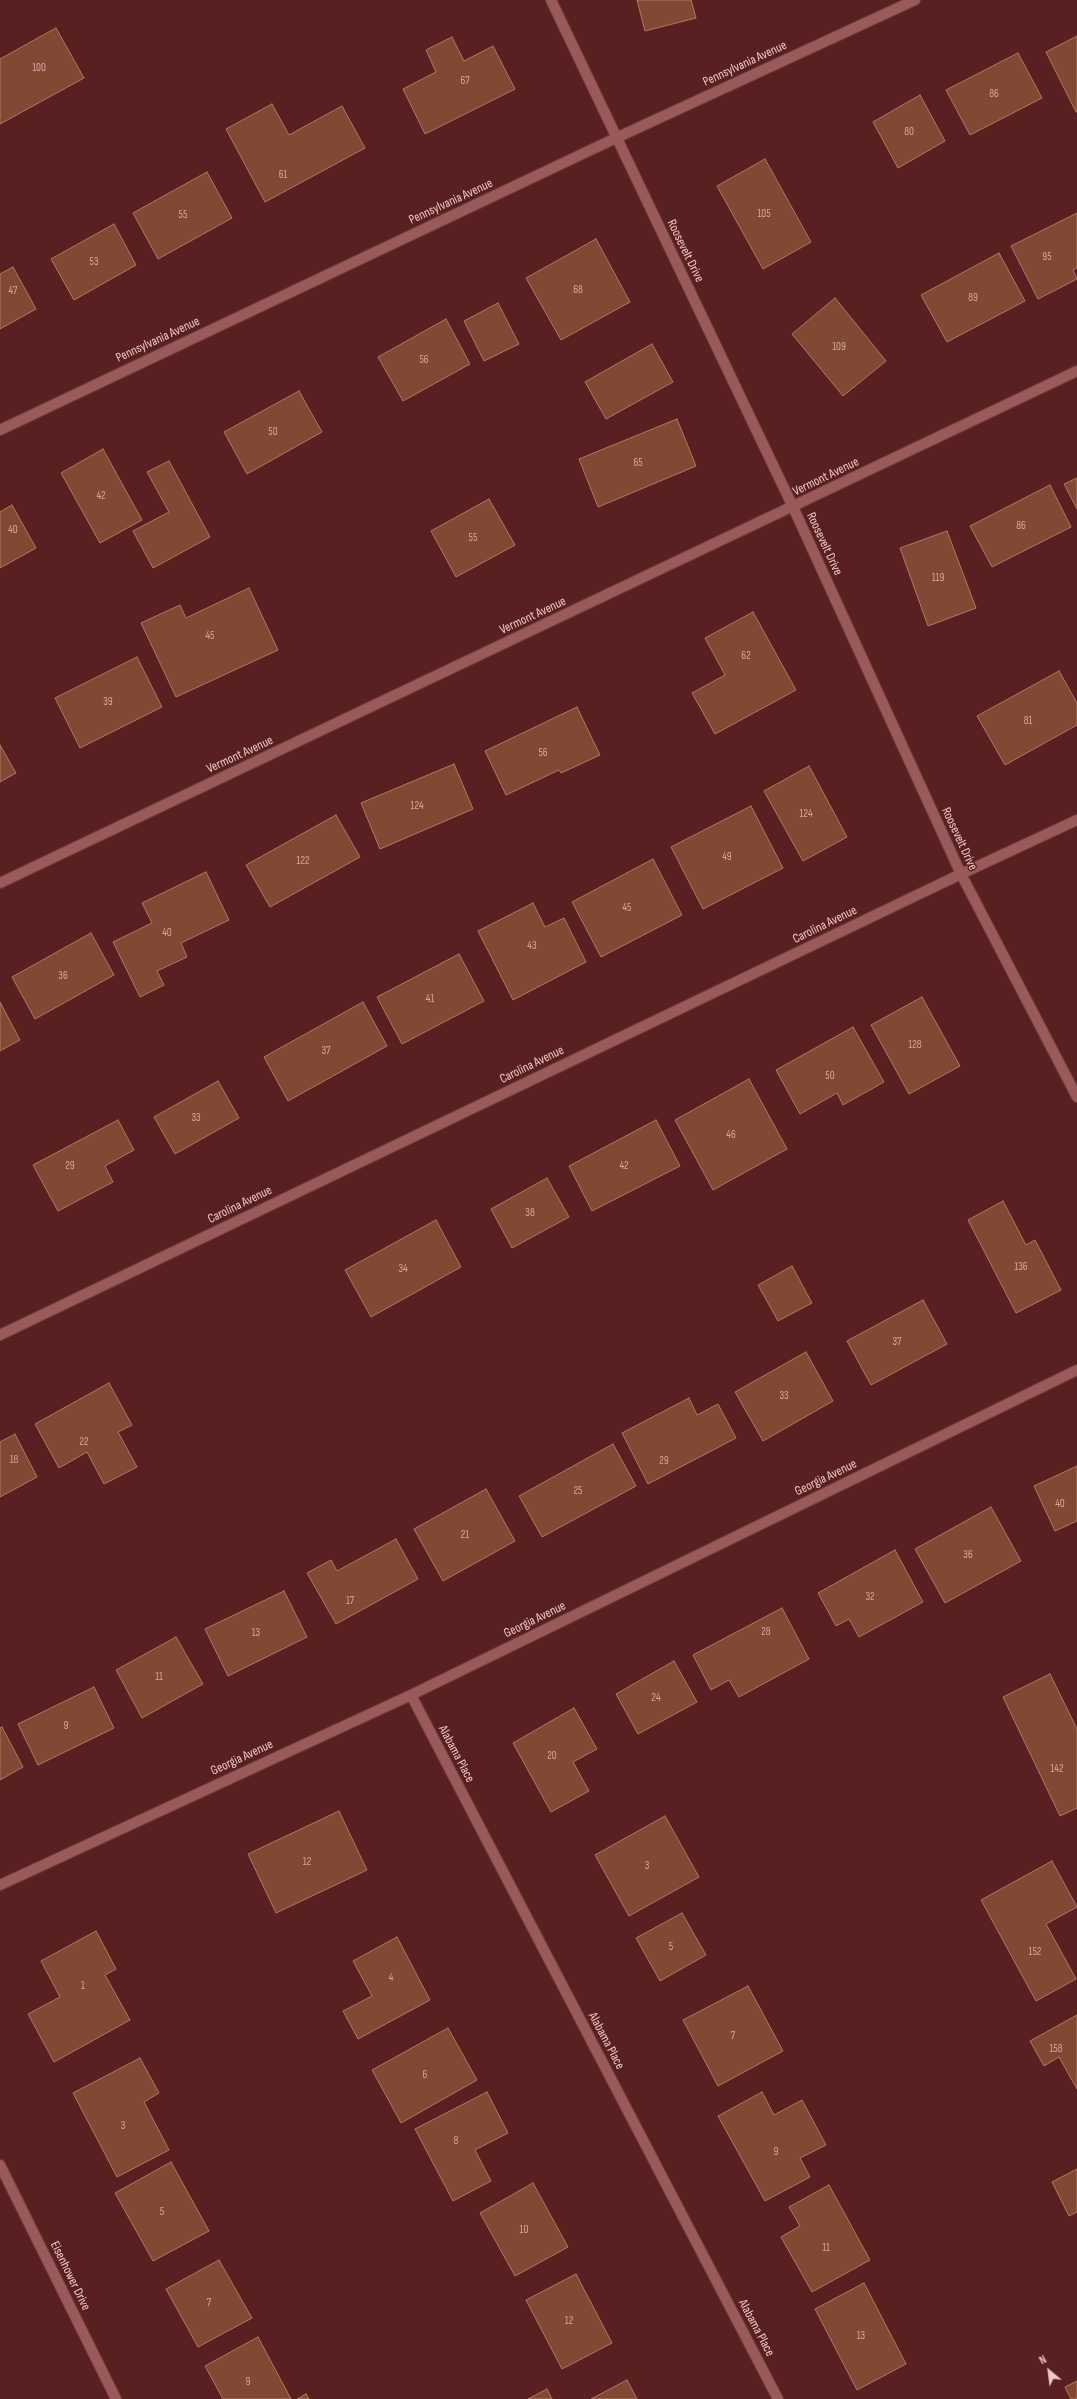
<!DOCTYPE html>
<html>
<head>
<meta charset="utf-8">
<style>
  body { margin:0 }
  #map { position:relative; width:1077px; height:2399px; overflow:hidden; background:#592022; font-family:"Sofia Sans Condensed",sans-serif }
  canvas { display:block }
  .north { position:absolute; left:1029px; top:2351px; width:40px; height:40px; -webkit-text-stroke:3px #592022; paint-order:stroke; rotate:331deg; font-size:11px; font-weight:700; line-height:16px; text-align:center; color:#edc8c6 }
  .north::after { content:''; display:block; margin:auto; width:14px; height:18px; background:#edc8c6; clip-path:polygon(50% 0,100% 100%,50% 72%,0 100%) }
</style>
</head>
<body>
<div id="map">
<canvas width="1077" height="2399"></canvas>
<div class="north">N</div>
</div>
<script>
const ctx = document.querySelector('canvas').getContext('2d');
ctx.lineJoin = 'round';
function paint(path, color) { ctx.fillStyle = color; ctx.fill(path, 'evenodd'); }
const poly = rows => new Path2D(rows.map(r => 'M' + r).join(''));
function trace(path, color, width, dash) { ctx.strokeStyle = color; ctx.lineWidth = width; ctx.lineCap = dash ? 'butt' : 'round'; ctx.setLineDash(dash || []); ctx.stroke(path); }
function label(font, color, halo, rows, align = 'center') {
  ctx.font = font + ' "Sofia Sans Condensed",sans-serif'; ctx.lineWidth = 3; ctx.setLineDash([]); ctx.textBaseline = 'middle'; ctx.strokeStyle = halo; ctx.fillStyle = color; for (const [text, x, y, turn = 0] of rows) {
    ctx.save(); ctx.translate(x, y); ctx.rotate((+turn || 0) * Math.PI / 180); ctx.textAlign = isNaN(turn) ? turn : align; if (halo) ctx.strokeText(text, 0, 0); ctx.fillText(text, 0, 0); ctx.restore();
  }
}
const building = poly([
  [637,0,691,0,696,18,645,31,637,0],
  [56,28,84,78,0,124,0,59,56,28],
  [1077,36,1077,112,1076,112,1046,52,1077,36],
  [452,37,464,61,493,46,515,89,425,134,403,89,436,72,426,50,452,37],
  [1018,53,1042,98,970,135,946,90,1018,53],
  [920,95,945,141,898,168,873,122,920,95],
  [272,104,289,135,342,106,365,148,265,202,226,129,272,104],
  [765,159,811,242,763,269,717,186,765,159],
  [207,172,232,218,158,259,133,213,207,172],
  [1077,213,1077,268,1073,270,1077,279,1038,299,1011,246,1077,213],
  [114,224,136,265,74,300,51,259,114,224],
  [596,239,630,302,561,340,526,278,596,239],
  [999,253,1025,301,947,342,921,295,999,253],
  [13,267,36,309,0,329,0,274,13,267],
  [835,298,886,361,843,396,792,334,835,298],
  [498,303,519,344,484,361,464,321,498,303],
  [446,319,470,364,403,401,378,357,446,319],
  [652,344,673,382,606,419,585,382,652,344],
  [299,391,322,432,247,474,224,432,299,391],
  [677,419,696,466,598,507,579,459,677,419],
  [103,449,142,520,100,543,61,473,103,449],
  [169,461,210,537,153,568,133,531,169,512,147,472,169,461],
  [1077,478,1077,509,1064,484,1077,478],
  [1050,485,1071,527,992,567,970,526,1050,485],
  [489,499,515,545,456,577,431,531,489,499],
  [12,505,36,548,0,568,0,512,12,505],
  [947,531,976,608,928,626,900,548,947,531],
  [249,588,278,650,176,697,141,623,180,605,186,618,249,588],
  [753,612,796,690,715,734,692,693,725,675,705,638,753,612],
  [137,657,162,707,80,748,55,698,137,657],
  [1059,671,1077,703,1077,725,1005,765,977,716,1059,671],
  [577,707,600,755,561,773,559,770,506,795,485,751,577,707],
  [0,745,16,773,0,782,0,745],
  [454,764,473,809,380,849,361,803,454,764],
  [809,766,847,837,803,861,764,791,809,766],
  [751,806,783,868,703,909,671,847,751,806],
  [336,815,360,857,270,907,246,865,336,815],
  [653,859,682,915,601,957,572,902,653,859],
  [206,872,229,920,181,943,187,957,157,971,164,985,140,997,113,942,152,923,142,903,206,872],
  [533,903,545,927,564,918,586,962,513,1000,478,931,533,903],
  [91,933,114,975,35,1019,12,977,91,933],
  [459,954,484,1001,402,1044,377,997,459,954],
  [922,997,960,1066,909,1094,871,1025,922,997],
  [0,1002,20,1040,0,1051,0,1002],
  [363,1002,387,1046,288,1101,264,1057,363,1002],
  [853,1027,884,1082,843,1105,837,1093,800,1114,776,1070,853,1027],
  [749,1079,787,1149,713,1190,675,1120,749,1079],
  [218,1081,239,1118,175,1154,154,1117,218,1081],
  [118,1120,134,1150,105,1166,113,1182,58,1211,33,1165,118,1120],
  [656,1120,680,1166,592,1211,569,1166,656,1120],
  [547,1178,569,1217,512,1248,491,1209,547,1178],
  [1003,1201,1026,1245,1035,1240,1061,1290,1016,1313,968,1220,1003,1201],
  [436,1220,461,1267,371,1317,345,1270,436,1220],
  [792,1266,812,1303,778,1321,758,1285,792,1266],
  [923,1300,947,1344,871,1385,847,1341,923,1300],
  [806,1352,833,1401,763,1441,735,1392,806,1352],
  [109,1383,132,1425,118,1432,137,1467,104,1484,87,1452,59,1468,35,1424,109,1383],
  [689,1398,697,1415,718,1404,736,1438,648,1484,622,1433,689,1398],
  [15,1434,37,1477,0,1497,0,1442,15,1434],
  [613,1444,636,1486,542,1537,519,1496,613,1444],
  [1077,1466,1077,1521,1055,1531,1034,1486,1077,1466],
  [486,1489,515,1541,443,1581,414,1529,486,1489],
  [991,1507,1021,1561,945,1603,915,1549,991,1507],
  [396,1539,418,1579,336,1624,307,1573,331,1560,337,1571,396,1539],
  [895,1550,923,1602,859,1637,849,1619,836,1626,818,1593,895,1550],
  [284,1591,307,1637,228,1676,205,1629,284,1591],
  [782,1608,809,1659,739,1697,729,1680,711,1690,693,1655,782,1608],
  [176,1637,203,1684,142,1718,116,1670,176,1637],
  [674,1661,697,1702,638,1734,616,1694,674,1661],
  [1050,1674,1077,1729,1077,1808,1060,1816,1003,1697,1050,1674],
  [94,1687,114,1728,38,1765,18,1724,94,1687],
  [574,1708,597,1749,573,1762,589,1791,551,1812,513,1743,574,1708],
  [2,1727,23,1767,0,1780,0,1728,2,1727],
  [339,1811,367,1870,276,1913,248,1854,339,1811],
  [665,1816,699,1877,629,1916,595,1855,665,1816],
  [1052,1861,1077,1907,1046,1924,1076,1979,1036,2001,981,1900,1052,1861],
  [682,1913,706,1955,660,1981,636,1938,682,1913],
  [96,1931,116,1969,105,1975,130,2020,54,2062,28,2014,60,1997,41,1961,96,1931],
  [397,1937,430,2000,358,2039,343,2011,372,1996,353,1961,397,1937],
  [748,1986,783,2051,718,2086,683,2020,748,1986],
  [1077,2015,1077,2089,1059,2057,1044,2066,1030,2041,1077,2015],
  [448,2028,477,2080,401,2123,372,2070,448,2028],
  [140,2058,159,2093,144,2102,169,2150,117,2177,73,2093,140,2058],
  [487,2092,508,2133,475,2150,491,2181,453,2201,415,2129,487,2092],
  [762,2092,774,2115,802,2100,826,2145,800,2158,810,2177,765,2201,718,2116,762,2092],
  [171,2162,209,2231,153,2261,115,2193,171,2162],
  [1077,2169,1077,2212,1069,2216,1052,2182,1077,2169],
  [533,2183,568,2247,515,2276,480,2213,533,2183],
  [829,2185,870,2260,812,2292,781,2237,800,2226,789,2207,829,2185],
  [219,2260,252,2318,198,2347,166,2289,219,2260],
  [576,2274,612,2343,562,2369,526,2300,576,2274],
  [864,2283,906,2364,857,2390,815,2309,864,2283],
  [258,2337,291,2399,223,2399,205,2366,258,2337],
  [627,2380,637,2399,591,2399,627,2380],
  [1077,2381,1077,2399,1071,2399,1065,2387,1077,2381],
  [547,2389,552,2399,528,2399,547,2389],
  [306,2394,309,2399,297,2399,306,2394]
]);
const street = poly([
  [551,0,793,507,961,874,1077,1097],
  [0,430,616,138,915,0],
  [0,883,1077,371],
  [0,1335,961,874,1077,820],
  [411,1695,778,2399],
  [0,1885,411,1695,1077,1370],
  [0,2165,116,2399]
]);
const numberNames = [
  ["100",39,68],
  ["67",465,81],
  ["86",994,94],
  ["80",909,132],
  ["61",283,175],
  ["105",764,214],
  ["55",183,215],
  ["95",1047,257],
  ["53",94,262],
  ["68",578,290],
  ["47",13,291],
  ["89",973,298],
  ["109",839,347],
  ["56",424,360],
  ["50",273,432],
  ["65",638,463],
  ["42",101,496],
  ["86",1021,526],
  ["40",13,530],
  ["55",473,538],
  ["119",938,578],
  ["45",210,636],
  ["62",746,656],
  ["39",108,702],
  ["81",1028,721],
  ["56",543,753],
  ["124",417,806],
  ["124",806,814],
  ["49",727,857],
  ["122",303,861],
  ["45",627,908],
  ["40",167,933],
  ["43",532,946],
  ["36",63,976],
  ["41",430,999],
  ["128",915,1045],
  ["37",326,1051],
  ["50",830,1076],
  ["33",196,1118],
  ["46",731,1135],
  ["29",70,1166],
  ["42",624,1166],
  ["38",530,1213],
  ["136",1021,1267],
  ["34",403,1269],
  ["37",897,1342],
  ["33",784,1396],
  ["22",84,1442],
  ["18",14,1460],
  ["29",664,1461],
  ["25",578,1491],
  ["40",1060,1504],
  ["21",465,1535],
  ["36",968,1555],
  ["32",870,1597],
  ["17",350,1601],
  ["28",766,1632],
  ["13",256,1633],
  ["11",159,1677],
  ["24",656,1698],
  ["9",66,1726],
  ["20",552,1756],
  ["142",1057,1769],
  ["12",307,1862],
  ["3",647,1866],
  ["5",671,1947],
  ["152",1035,1952],
  ["4",391,1978],
  ["1",83,1986],
  ["7",733,2036],
  ["158",1056,2049],
  ["6",425,2075],
  ["3",123,2126],
  ["8",456,2141],
  ["9",776,2152],
  ["5",162,2212],
  ["10",524,2230],
  ["11",826,2248],
  ["7",209,2303],
  ["12",569,2321],
  ["13",861,2336],
  ["9",248,2382]
];
const streetNames = [
  ["Pennsylvania Avenue",745,64,-25],
  ["Pennsylvania Avenue",451,202,-25],
  ["Roosevelt Drive",685,251,64],
  ["Pennsylvania Avenue",158,340,-25],
  ["Vermont Avenue",826,477,-26],
  ["Roosevelt Drive",824,544,65],
  ["Vermont Avenue",533,616,-25],
  ["Vermont Avenue",240,755,-25],
  ["Roosevelt Drive",959,839,65],
  ["Carolina Avenue",825,925,-26],
  ["Carolina Avenue",532,1065,-26],
  ["Carolina Avenue",240,1205,-26],
  ["Georgia Avenue",826,1478,-26],
  ["Georgia Avenue",535,1620,-26],
  ["Alabama Place",456,1754,62],
  ["Georgia Avenue",242,1758,-25],
  ["Alabama Place",606,2041,62],
  ["Eisenhower Drive",70,2276,64],
  ["Alabama Place",756,2328,62]
];
paint(building, '#814833');
trace(building, '#b57861', 1);
trace(street, '#6e3c3f', 12);
trace(street, '#9a5a59', 10);
label('11px', '#d2a8a1', null, numberNames);
label('13px', '#edc8c6', '#592022', streetNames);
</script>
</body>
</html>
